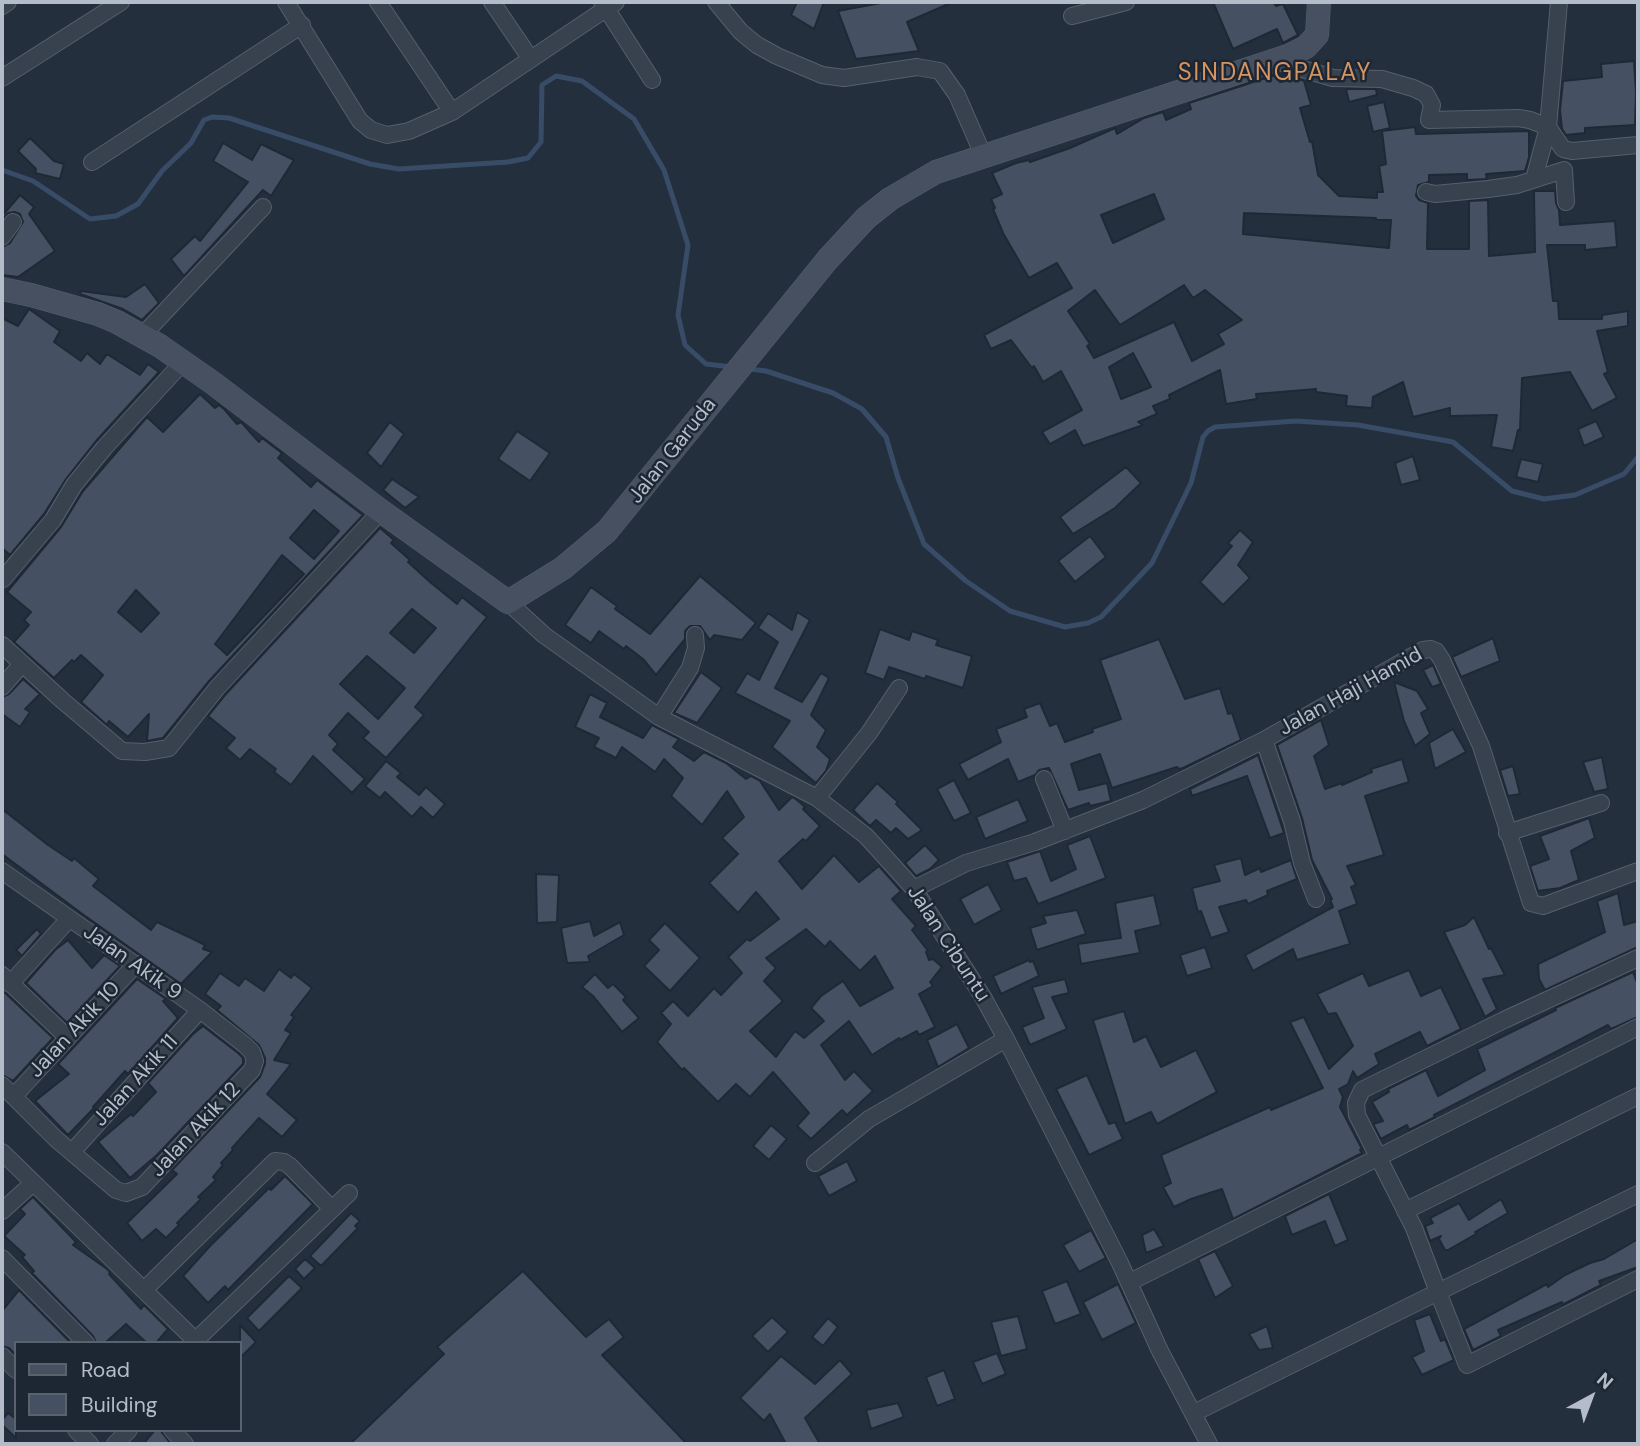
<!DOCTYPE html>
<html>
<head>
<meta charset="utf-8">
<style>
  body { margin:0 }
  #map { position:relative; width:1640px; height:1446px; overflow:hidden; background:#242f3e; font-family:"DM Sans",sans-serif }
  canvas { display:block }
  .frame { position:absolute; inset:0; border:4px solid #b4bcc9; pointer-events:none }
  .legend { position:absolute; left:14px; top:1341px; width:228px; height:91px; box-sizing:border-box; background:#1d2633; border:2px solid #59626f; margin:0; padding:9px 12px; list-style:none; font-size:21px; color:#b4bcc9 }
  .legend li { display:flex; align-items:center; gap:14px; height:35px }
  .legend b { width:35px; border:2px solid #59626f }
  .north { position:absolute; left:1556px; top:1362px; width:70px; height:70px; -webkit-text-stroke:5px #1d2633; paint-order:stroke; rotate:41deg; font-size:19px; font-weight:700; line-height:28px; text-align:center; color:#b4bcc9 }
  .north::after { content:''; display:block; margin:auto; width:24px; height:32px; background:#b4bcc9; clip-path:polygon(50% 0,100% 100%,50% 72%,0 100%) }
</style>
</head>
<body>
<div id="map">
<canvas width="1640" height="1446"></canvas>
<div class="frame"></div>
<ul class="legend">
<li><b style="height:9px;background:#465061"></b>Road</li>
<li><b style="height:19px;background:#455162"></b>Building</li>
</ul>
<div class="north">N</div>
</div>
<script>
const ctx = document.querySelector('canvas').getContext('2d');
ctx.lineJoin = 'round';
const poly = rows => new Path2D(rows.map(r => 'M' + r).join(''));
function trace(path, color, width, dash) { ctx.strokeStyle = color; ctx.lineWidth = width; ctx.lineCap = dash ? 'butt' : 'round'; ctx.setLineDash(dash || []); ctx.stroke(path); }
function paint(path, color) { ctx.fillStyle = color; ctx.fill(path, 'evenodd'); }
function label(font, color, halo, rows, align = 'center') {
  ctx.font = font + ' "DM Sans",sans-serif'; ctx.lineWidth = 5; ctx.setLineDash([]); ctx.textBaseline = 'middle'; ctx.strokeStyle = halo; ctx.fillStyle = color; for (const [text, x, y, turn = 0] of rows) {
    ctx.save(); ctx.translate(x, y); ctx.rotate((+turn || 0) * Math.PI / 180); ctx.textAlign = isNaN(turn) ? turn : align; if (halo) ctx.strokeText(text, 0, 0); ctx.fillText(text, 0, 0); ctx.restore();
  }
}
const stream = poly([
  [2,170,33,181,90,219,116,216,138,204,162,171,191,143,204,120,212,117,229,118,370,164,399,169,508,162,528,158,541,142,542,85,556,76,582,81,634,119,664,170,688,245,678,315,685,345,706,364,732,367],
  [749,369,766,371,833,393,862,409,886,437,898,478,924,544,966,581,1010,611,1065,627,1088,623,1101,617,1152,563,1191,483,1203,437,1208,431,1215,427,1296,421,1358,425,1453,442,1512,491,1544,499,1575,495,1624,474,1638,457]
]);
const building = poly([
  [797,2,824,2,814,29,791,15,797,2],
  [886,2,953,2,907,22,919,51,856,59,838,11,886,2],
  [1213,2,1273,2,1276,6,1283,4,1298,35,1283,43,1277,29,1233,49,1213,2],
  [1634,61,1636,93,1635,125,1585,128,1585,133,1566,135,1562,129,1560,110,1563,81,1602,77,1601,64,1634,61],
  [1278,74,1280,82,1294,77,1304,81,1311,105,1300,108,1310,142,1312,141,1318,175,1339,196,1377,198,1377,192,1383,192,1379,166,1386,164,1382,131,1415,127,1416,134,1529,131,1529,157,1525,171,1486,174,1487,179,1467,180,1467,174,1429,175,1429,182,1418,185,1416,196,1419,200,1428,203,1427,249,1469,249,1469,201,1488,200,1489,256,1535,252,1534,191,1555,191,1556,203,1559,210,1560,225,1615,221,1617,247,1585,250,1585,245,1547,245,1553,301,1558,301,1559,319,1602,319,1602,315,1628,311,1628,326,1597,331,1608,372,1604,374,1617,398,1592,411,1570,372,1522,378,1520,430,1518,430,1513,451,1491,447,1497,415,1450,416,1450,408,1413,417,1403,382,1373,397,1372,408,1346,406,1347,396,1316,392,1316,389,1256,394,1257,399,1226,404,1220,370,1169,395,1170,399,1153,406,1157,414,1138,422,1143,425,1083,446,1075,430,1050,444,1042,432,1082,410,1061,371,1043,382,1034,366,1032,368,1011,340,991,349,984,335,1072,288,1057,263,1029,278,1003,233,993,209,995,208,991,199,1002,194,992,173,1016,163,1029,160,1030,162,1070,148,1115,128,1117,134,1144,118,1163,112,1166,120,1191,109,1189,103,1278,74],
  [1154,194,1164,219,1113,243,1101,215,1154,194],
  [1244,213,1376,218,1376,220,1391,220,1389,248,1243,234,1244,213],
  [1184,285,1193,298,1205,290,1242,320,1218,334,1224,344,1192,361,1174,322,1094,358,1087,346,1090,344,1068,311,1095,290,1120,325,1184,285],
  [1133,353,1151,387,1121,399,1109,367,1133,353],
  [1346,89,1376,89,1377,95,1349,102,1346,89],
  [1384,102,1390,128,1373,132,1367,106,1384,102],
  [30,138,54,161,64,164,60,179,35,173,36,169,18,151,30,138],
  [223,143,252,160,261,144,294,160,271,196,263,190,184,276,171,259,195,236,200,241,248,182,213,161,223,143],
  [20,195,34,207,29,214,55,251,18,277,2,275,2,247,10,243,23,222,20,214,15,212,8,213,2,220,2,216,20,195],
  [145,284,159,303,142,320,123,309,80,294,81,291,126,297,145,284],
  [29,309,60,331,54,342,81,361,87,353,100,364,107,354,140,375,148,364,159,372,96,441,66,479,44,514,10,555,2,548,2,318,18,326,29,309],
  [200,394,215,408,219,405,224,409,237,424,241,422,259,442,262,438,282,453,278,458,311,487,317,480,363,515,209,681,163,738,147,741,149,714,128,737,109,721,107,725,81,702,103,675,81,655,74,662,72,660,54,678,14,642,29,625,24,620,31,612,7,592,61,527,83,491,147,417,163,432,200,394],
  [314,510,339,531,314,559,290,538,314,510],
  [282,555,304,574,227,655,215,644,282,555],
  [136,590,159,613,141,632,118,612,136,590],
  [1596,421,1604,437,1584,446,1578,429,1596,421],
  [390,422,404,434,381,467,367,453,390,422],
  [517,431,550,453,530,481,498,459,517,431],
  [1413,456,1420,480,1401,485,1395,463,1413,456],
  [1521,459,1543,464,1538,482,1516,477,1521,459],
  [1126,467,1141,483,1115,508,1073,534,1060,517,1126,467],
  [392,479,419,497,405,508,383,490,392,479],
  [380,528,394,540,391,543,410,560,408,562,430,582,457,604,462,597,487,617,415,707,424,715,386,758,363,738,369,732,348,713,329,735,338,744,333,750,365,779,352,793,313,756,291,785,274,772,276,769,250,749,240,760,226,748,235,738,208,716,225,695,380,528],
  [412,609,436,628,414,653,390,633,412,609],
  [367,656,405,688,378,719,340,684,367,656],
  [1240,530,1253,542,1238,565,1250,578,1223,605,1200,582,1232,546,1228,543,1240,530],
  [1090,536,1106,557,1075,582,1058,561,1090,536],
  [700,576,756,623,742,640,714,635,710,640,700,626,690,626,685,631,685,639,656,675,643,659,626,646,624,649,599,631,591,643,565,625,591,587,617,606,615,609,650,634,700,576],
  [797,612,810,620,775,688,802,702,821,673,829,678,811,715,826,730,817,747,830,759,826,771,816,783,772,747,790,721,735,693,747,673,759,680,778,642,758,628,768,613,792,630,797,612],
  [880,629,909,640,912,631,938,640,936,645,972,656,963,688,926,676,925,679,889,667,884,680,865,673,880,629],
  [1493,638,1500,661,1461,677,1452,657,1493,638],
  [1159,639,1185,699,1220,688,1228,714,1232,713,1241,740,1183,768,1179,769,1177,767,1112,788,1100,754,1071,764,1079,790,1107,783,1111,801,1090,806,1089,803,1068,810,1049,768,1039,770,1035,775,1018,782,1008,759,968,780,959,764,1001,742,996,729,1027,717,1024,709,1040,703,1050,726,1057,723,1065,742,1093,732,1092,729,1121,719,1100,660,1159,639],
  [1433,665,1441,684,1432,687,1423,670,1433,665],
  [701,672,722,688,697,723,674,713,701,672],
  [23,679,40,694,25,709,30,712,20,727,2,714,2,697,9,694,23,679],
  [1394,682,1417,691,1428,709,1421,713,1430,734,1415,746,1404,721,1394,682],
  [590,694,607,703,600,717,643,738,652,725,679,739,673,747,694,761,704,752,726,763,746,779,751,776,760,781,779,810,792,797,797,800,805,807,803,809,820,826,806,841,803,839,779,861,802,889,834,855,859,882,879,866,901,891,892,899,916,926,912,930,928,951,926,952,929,960,933,959,942,967,930,982,933,986,919,994,935,1027,919,1035,917,1031,900,1040,899,1038,872,1055,849,1021,821,1045,845,1080,854,1071,873,1091,847,1115,842,1110,811,1139,797,1126,809,1113,773,1072,750,1097,736,1084,718,1102,684,1068,682,1070,657,1042,671,1024,661,1013,673,1001,688,1016,714,988,721,995,742,973,728,957,747,939,750,941,779,919,756,892,738,913,709,883,738,854,722,838,744,817,727,791,702,825,671,796,683,778,664,759,655,772,622,747,616,758,594,747,599,738,575,727,590,694],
  [806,929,825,947,830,941,860,971,875,956,893,988,860,1006,843,981,821,996,811,1008,824,1021,804,1038,795,1031,776,1057,750,1031,783,1001,764,981,776,968,766,958,806,929],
  [1321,720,1329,745,1314,756,1325,789,1342,783,1342,785,1372,772,1371,769,1402,759,1409,782,1365,796,1384,855,1347,866,1356,885,1351,887,1357,904,1339,911,1350,944,1297,960,1293,949,1253,971,1245,955,1333,907,1330,899,1332,899,1312,860,1302,818,1277,745,1321,720],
  [1453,729,1466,752,1435,769,1429,743,1453,729],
  [1258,755,1284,833,1270,838,1247,776,1192,796,1190,789,1258,755],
  [1602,757,1608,789,1594,792,1583,762,1602,757],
  [386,761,401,773,397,777,419,795,426,787,445,804,433,818,421,807,412,817,385,792,380,798,365,786,386,761],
  [1513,766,1520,794,1508,796,1500,770,1513,766],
  [954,780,971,813,954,821,937,789,954,780],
  [877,783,898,802,896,804,922,830,908,839,896,828,891,833,876,820,870,826,853,810,877,783],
  [1018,799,1028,821,985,839,976,817,1018,799],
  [2,809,48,845,72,861,74,858,99,879,93,886,151,930,157,922,193,939,205,945,203,949,212,952,181,984,81,913,2,854,2,809],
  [1589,818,1595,838,1571,851,1579,880,1560,888,1538,891,1530,866,1549,859,1540,836,1589,818],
  [1090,836,1106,878,1038,904,1026,878,1014,881,1007,862,1040,851,1051,881,1076,869,1067,845,1090,836],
  [925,845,939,860,930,869,916,876,905,863,925,845],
  [1241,858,1245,875,1260,868,1261,872,1291,860,1297,879,1267,891,1268,895,1248,904,1246,900,1219,907,1229,932,1211,938,1201,911,1198,912,1192,888,1220,881,1214,865,1241,858],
  [536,874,559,875,557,922,537,923,536,874],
  [988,884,1002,910,974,925,960,899,988,884],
  [1618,893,1624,925,1638,921,1638,947,1545,990,1539,979,1538,964,1605,932,1597,901,1618,893],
  [1154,895,1161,925,1135,931,1140,953,1081,964,1078,944,1121,938,1115,903,1154,895],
  [1077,910,1086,934,1037,950,1030,928,1046,923,1043,916,1077,910],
  [1474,917,1489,949,1491,948,1505,975,1483,979,1497,1009,1485,1017,1444,932,1465,925,1474,917],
  [590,921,594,936,620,922,624,935,588,956,590,962,567,963,561,928,590,921],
  [665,923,700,958,670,991,644,966,659,950,649,940,665,923],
  [37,929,41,934,22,956,16,950,37,929],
  [68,940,92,968,104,955,120,966,67,1023,26,983,55,950,68,940],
  [1205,947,1212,968,1187,976,1180,955,1205,947],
  [1029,960,1030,962,1033,961,1039,976,1001,994,993,976,1029,960],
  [279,969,291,978,294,974,312,988,291,1015,294,1017,285,1030,291,1033,274,1060,291,1064,267,1094,297,1120,282,1137,259,1118,232,1148,233,1150,221,1163,223,1165,213,1177,216,1180,198,1197,201,1199,177,1223,179,1225,166,1238,156,1229,142,1241,127,1223,177,1174,172,1170,260,1077,265,1064,265,1058,259,1045,217,1010,221,1006,205,994,220,973,239,986,245,978,264,991,279,969],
  [1409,970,1421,996,1441,987,1461,1029,1427,1046,1420,1032,1375,1054,1379,1064,1357,1078,1353,1071,1348,1084,1339,1089,1343,1097,1340,1107,1362,1149,1360,1150,1362,1153,1233,1219,1222,1189,1191,1199,1174,1207,1163,1187,1171,1183,1161,1155,1270,1107,1271,1110,1323,1088,1290,1022,1304,1017,1329,1069,1353,1046,1336,1013,1328,1014,1317,994,1363,973,1369,986,1409,970],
  [1633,972,1638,985,1638,1017,1611,1029,1608,1025,1434,1115,1435,1117,1409,1130,1407,1125,1381,1139,1373,1124,1383,1121,1372,1102,1389,1092,1388,1089,1426,1070,1438,1096,1485,1070,1477,1049,1556,1010,1555,1008,1633,972],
  [595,974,608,988,613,984,626,997,623,1000,639,1018,622,1032,593,996,582,987,595,974],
  [137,979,166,999,163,1001,178,1018,128,1074,125,1071,93,1107,94,1108,68,1135,35,1101,69,1074,58,1064,137,979],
  [1065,979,1069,993,1052,997,1067,1029,1030,1045,1022,1027,1044,1018,1032,987,1065,979],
  [2,990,53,1038,13,1081,2,1075,2,990],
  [1124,1011,1134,1042,1146,1036,1161,1067,1196,1050,1217,1092,1157,1124,1151,1112,1125,1124,1093,1020,1124,1011],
  [957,1024,969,1048,938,1067,927,1040,957,1024],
  [203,1026,238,1053,243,1058,243,1064,157,1155,130,1178,98,1142,131,1114,133,1116,156,1092,148,1083,193,1034,203,1026],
  [1087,1075,1109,1124,1115,1122,1123,1139,1089,1155,1056,1089,1087,1075],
  [771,1125,787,1139,769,1160,753,1146,771,1125],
  [847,1161,857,1181,829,1196,818,1176,847,1161],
  [285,1176,313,1204,228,1290,225,1286,208,1303,183,1276,210,1246,269,1188,271,1190,285,1176],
  [1329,1194,1348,1240,1335,1246,1325,1221,1292,1235,1285,1216,1329,1194],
  [33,1197,76,1242,73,1245,107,1269,110,1272,109,1274,141,1309,144,1305,168,1329,156,1343,147,1343,126,1324,105,1343,96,1343,93,1336,32,1273,34,1271,22,1257,25,1255,4,1236,25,1214,20,1209,33,1197],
  [1501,1199,1508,1213,1475,1232,1476,1234,1448,1250,1445,1250,1439,1239,1441,1236,1430,1241,1425,1226,1433,1223,1430,1218,1459,1203,1469,1220,1501,1199],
  [351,1213,360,1221,355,1226,358,1228,321,1266,310,1256,351,1213],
  [1154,1229,1164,1246,1146,1253,1142,1235,1154,1229],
  [1091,1230,1106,1258,1079,1272,1063,1245,1091,1230],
  [1638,1239,1638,1267,1599,1281,1601,1285,1562,1305,1562,1302,1498,1330,1501,1336,1473,1350,1464,1329,1547,1284,1548,1287,1565,1275,1590,1263,1604,1259,1638,1239],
  [1215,1251,1233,1286,1215,1298,1198,1259,1215,1251],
  [305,1259,315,1268,304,1279,295,1269,305,1259],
  [523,1271,586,1337,609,1319,624,1337,602,1355,687,1444,350,1444,444,1354,437,1347,523,1271],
  [289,1276,302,1288,259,1331,247,1318,289,1276],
  [1067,1281,1081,1314,1055,1324,1042,1291,1067,1281],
  [1118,1284,1136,1323,1102,1340,1083,1302,1118,1284],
  [19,1290,71,1343,16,1343,16,1355,9,1348,2,1346,2,1311,19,1290],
  [1430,1314,1441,1341,1445,1339,1454,1360,1422,1375,1412,1357,1424,1351,1414,1320,1430,1314],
  [1018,1316,1027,1349,1001,1356,991,1322,1018,1316],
  [772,1317,788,1332,768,1352,752,1336,772,1317],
  [828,1318,838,1327,823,1346,812,1337,828,1318],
  [240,1325,256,1342,240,1358,240,1325],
  [1267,1326,1273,1348,1259,1350,1249,1334,1267,1326],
  [997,1353,1006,1374,982,1384,973,1362,997,1353],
  [781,1356,815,1384,840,1360,852,1374,805,1418,820,1444,786,1444,770,1414,764,1421,740,1398,781,1356],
  [944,1370,955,1399,937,1406,926,1377,944,1370],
  [898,1403,904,1417,871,1429,866,1410,898,1403],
  [8,1413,16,1419,16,1438,2,1425,2,1420,8,1413],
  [155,1430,160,1430,171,1444,143,1444,155,1430]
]);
const street = poly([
  [286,2,360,121,371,130,387,135,409,131,452,112,616,2],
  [378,2,452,112],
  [492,2,530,58],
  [602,2,652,80],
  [716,2,741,32,757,45,777,56,822,75,844,78,917,67,940,71,957,95,984,157],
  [2,6,8,2],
  [1072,16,1126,2],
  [1275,61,1333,78,1382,79,1413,88,1426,94,1432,105,1429,120,1518,118,1530,120,1548,127,1563,149,1572,151,1638,145],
  [2,78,121,2],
  [92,162,302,25],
  [1534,179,1548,127,1559,2],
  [1426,192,1435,194,1488,189,1517,185,1564,170,1566,202],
  [2,237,13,222],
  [143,335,263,207],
  [3,579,53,520,74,485,104,448,184,361],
  [508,602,544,635,659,717,817,798,866,836,914,889,983,997,1006,1039,1120,1263,1160,1351,1209,1444],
  [2,645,63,701,122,751,145,752,169,748,217,688,381,511],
  [2,687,22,664],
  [659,717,690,668,696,648,695,635],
  [1264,740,1292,821,1302,863,1316,899],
  [1044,779,1065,831],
  [817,798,869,733,899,688],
  [1507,833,1601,803],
  [2,871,200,1010,245,1045,252,1052,255,1061,252,1070,142,1187,126,1193,116,1190,56,1139,2,1085],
  [914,889,966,863,1035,842,1143,800,1264,740,1423,650,1431,649,1436,651,1442,660,1481,746,1531,903,1543,906,1638,871],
  [2,975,68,1038],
  [10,984,69,919],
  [14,1096,136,964],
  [2,1152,198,1343],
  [72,1152,200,1010],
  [815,1163,869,1119,1006,1039],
  [1638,1194,1438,1292,1467,1365,1638,1279],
  [2,1211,33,1183],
  [1405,1211,1638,1096],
  [2,1258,86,1343],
  [1130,1282,1638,1027],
  [144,1290,275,1161,284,1162,290,1166,332,1209],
  [196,1340,349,1193],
  [2,1356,16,1370],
  [1194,1413,1438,1292,1414,1228,1357,1115,1356,1103,1362,1090,1504,1020,1638,958],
  [76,1430,90,1444],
  [172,1430,185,1444],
  [115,1444,129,1430]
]);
const secondary = poly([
  [2,289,31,295,98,314,117,322,160,346,213,383,381,511,508,602,563,568,607,531,828,259,866,218,890,199,936,172,1288,56,1306,47,1317,35,1319,2]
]);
const streetNames = [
  ["Jalan Garuda",673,451,-52],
  ["Jalan Haji Hamid",1351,692,-29],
  ["Jalan Cibuntu",948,944,57],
  ["Jalan Akik 9",132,963,35],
  ["Jalan Akik 10",75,1030,-47],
  ["Jalan Akik 11",136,1081,-48],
  ["Jalan Akik 12",196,1130,-47]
];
const quarterNames = [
  ["SINDANGPALAY",1275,74]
];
trace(stream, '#394c67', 5);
paint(building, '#455162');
trace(building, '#1f2835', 2);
trace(street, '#565f6c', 18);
trace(secondary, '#565f6c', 24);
trace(street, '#38414e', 16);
trace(secondary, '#465061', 23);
label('21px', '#b4bcc9', '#1d2633', streetNames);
ctx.letterSpacing = '2px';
label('24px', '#d59563', '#1d2633', quarterNames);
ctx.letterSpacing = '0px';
</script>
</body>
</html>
